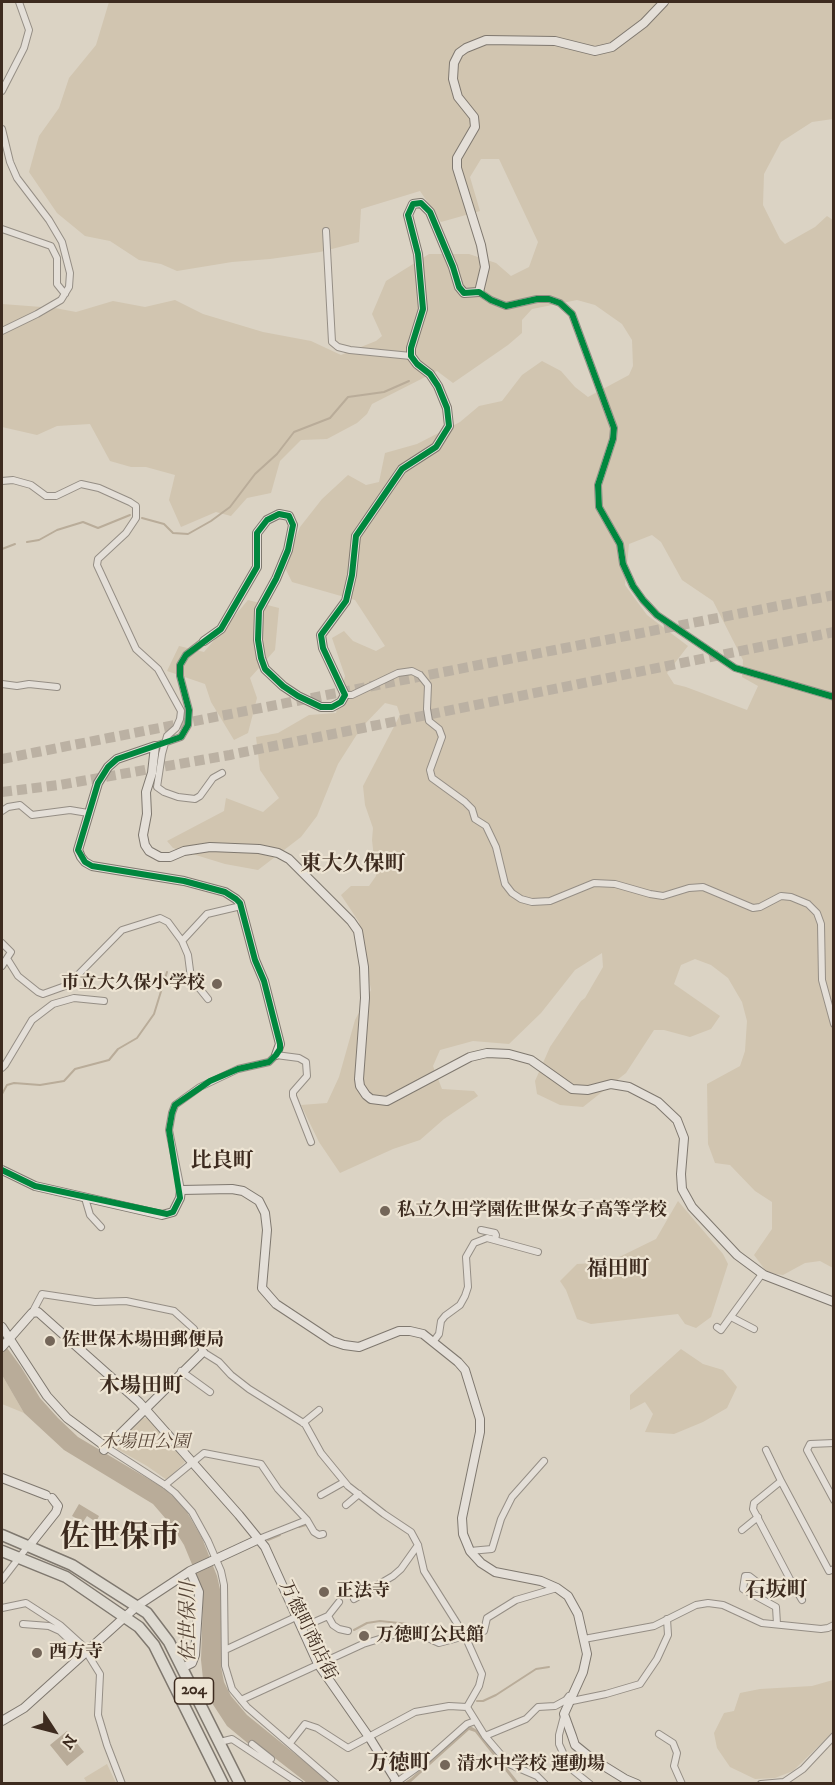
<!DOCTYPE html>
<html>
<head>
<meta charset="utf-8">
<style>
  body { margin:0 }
  #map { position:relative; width:835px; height:1785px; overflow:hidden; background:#dbd3c4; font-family:"IM FELL DW Pica",serif }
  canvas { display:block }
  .frame { position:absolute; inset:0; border:3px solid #3d2b1f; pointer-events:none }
  .north { position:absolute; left:24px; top:1701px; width:60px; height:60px; -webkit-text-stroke:4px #ede4d3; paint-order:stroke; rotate:126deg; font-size:16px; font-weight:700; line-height:24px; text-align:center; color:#3d2b1f }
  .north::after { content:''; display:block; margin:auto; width:21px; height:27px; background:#3d2b1f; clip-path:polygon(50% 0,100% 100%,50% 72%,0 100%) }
</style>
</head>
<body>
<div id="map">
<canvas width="835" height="1785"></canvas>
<div class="frame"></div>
<div class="north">N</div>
</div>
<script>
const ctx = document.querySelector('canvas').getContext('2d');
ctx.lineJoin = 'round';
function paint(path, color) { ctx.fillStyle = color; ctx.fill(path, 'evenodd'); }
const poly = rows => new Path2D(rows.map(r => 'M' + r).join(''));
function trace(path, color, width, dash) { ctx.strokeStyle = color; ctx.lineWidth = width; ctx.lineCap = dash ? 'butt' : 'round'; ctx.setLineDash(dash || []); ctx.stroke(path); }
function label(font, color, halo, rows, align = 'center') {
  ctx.font = font + ' "IM FELL DW Pica","Noto Serif JP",serif'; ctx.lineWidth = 4.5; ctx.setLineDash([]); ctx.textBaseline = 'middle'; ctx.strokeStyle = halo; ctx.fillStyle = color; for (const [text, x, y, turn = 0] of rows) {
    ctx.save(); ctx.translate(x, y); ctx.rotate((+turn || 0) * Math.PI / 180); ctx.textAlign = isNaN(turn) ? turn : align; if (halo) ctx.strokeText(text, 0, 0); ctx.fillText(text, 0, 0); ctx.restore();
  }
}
const green = poly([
  [109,2,833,2,833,119,812,122,781,142,764,174,763,205,780,239,785,244,815,227,827,216,833,220,833,1268,820,1261,805,1263,783,1275,775,1274,766,1271,754,1255,772,1229,772,1202,755,1191,730,1165,715,1163,708,1144,707,1084,740,1066,745,1051,747,1021,742,1002,728,978,711,965,695,959,681,965,674,984,720,1016,711,1029,690,1037,664,1030,654,1030,626,1073,583,1107,560,1105,537,1094,535,1081,550,1047,581,1001,585,998,603,967,602,953,575,970,541,1013,509,1044,473,1041,440,1050,433,1066,442,1089,474,1091,478,1096,444,1119,420,1140,393,1149,340,1173,319,1142,301,1105,327,1103,339,1077,355,1020,371,990,359,922,341,895,351,886,369,886,376,876,372,840,373,828,365,805,363,786,400,715,397,706,385,703,361,728,338,764,317,816,301,837,258,870,225,864,173,848,167,841,224,811,226,798,263,812,279,798,260,770,256,737,278,733,309,715,336,713,345,676,332,638,344,631,353,641,376,651,385,646,355,600,292,582,284,566,300,527,322,499,348,475,366,485,379,482,385,453,417,444,460,422,479,406,502,401,522,375,542,361,561,371,575,387,588,397,629,375,633,366,632,340,622,324,595,305,577,300,532,309,522,320,522,333,508,345,453,383,437,371,372,404,367,414,357,423,327,439,301,440,280,461,271,493,247,498,231,516,216,512,181,527,169,500,175,475,146,467,131,467,110,461,90,424,57,426,37,435,2,427,2,304,55,308,76,312,113,301,145,307,175,300,203,314,263,332,311,341,341,355,376,341,382,336,372,314,386,281,429,254,469,254,496,263,511,276,529,267,538,242,499,159,481,159,470,177,480,211,441,222,420,191,361,209,359,242,320,252,270,259,232,262,177,271,161,264,139,260,110,241,85,236,57,213,29,172,39,136,59,108,69,78,96,45],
  [652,535,661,542,682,580,713,601,743,660,742,677,758,686,747,710,686,687,674,684,667,673,688,646,647,615,625,585,629,544],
  [248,600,279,608,275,650,250,678,257,698,248,733,234,740,211,702,205,684,167,671,179,646,204,652],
  [678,1201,723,1254,728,1264,711,1317,696,1328,685,1324,678,1314,591,1324,577,1319,566,1290,560,1281,577,1264,609,1262,656,1239],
  [681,1349,703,1364,723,1370,737,1387,727,1408,703,1422,674,1434,645,1432,653,1414,645,1402,630,1410,630,1395],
  [2,1375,24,1413,2,1404],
  [143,1418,148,1418,185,1462,167,1480,147,1466,117,1449,116,1446],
  [833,1680,833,1732,793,1771,775,1778,755,1779,730,1767,717,1748,714,1733,724,1713,734,1711,740,1693,760,1689,812,1686],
  [107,1764,116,1783,87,1783,84,1778]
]);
const water = poly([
  [2,1341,21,1367,40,1398,58,1418,78,1437,162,1487,176,1499,187,1512,202,1538,217,1576,222,1598,221,1667,224,1682,231,1696,247,1715,331,1783,307,1783,253,1741,250,1745,227,1726,212,1703,203,1679,201,1660,203,1598,201,1586,184,1545,172,1526,153,1504,64,1450,24,1413,2,1375],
  [79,1504,99,1516,96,1522,87,1516,83,1522,72,1516],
  [470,1726,477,1730,519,1783,515,1783,475,1732,469,1730,411,1782,402,1784,411,1778],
  [67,1731,84,1752,67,1766,50,1745]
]);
const stream = poly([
  [142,518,164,524,173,533,188,534,211,521,230,507,255,474,277,454,294,432,330,418,348,397,384,392,409,381],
  [27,542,39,540,57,530,83,522,98,528,130,515],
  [2,549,15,544],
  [2,1094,7,1085,14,1083,40,1085,64,1081,75,1069,109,1060,118,1049,137,1038,154,1014,167,972],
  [299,1527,306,1525],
  [268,1540,280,1535],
  [354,1630,367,1623,380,1621,408,1624,412,1628],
  [477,1701,483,1701,496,1695,536,1669,549,1667]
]);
const highwayTunnel = poly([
  [2,759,834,595],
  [2,792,59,785,230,755,834,632]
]);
const street = poly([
  [2,91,24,48,29,30,19,2],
  [2,129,10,162,17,178,49,220,62,242,70,273,69,287,61,300,37,314,2,331],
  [2,229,51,246,57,258,57,284,65,294],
  [326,231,332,342,338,347,350,350,411,356],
  [479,292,491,300,506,306,537,299,549,299,560,303,572,314,614,428,613,439,598,485,599,507,620,544,623,564,633,586,643,600,657,615,735,668,834,697],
  [2,481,13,480,31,485,46,496,56,496,81,484,99,488,130,502,136,506,136,518,126,533,98,559,97,565,136,649,158,669,181,711,180,719,176,728,167,736,162,754,157,787,164,792,178,797,195,799,200,796,213,778,222,773],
  [2,684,17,686,29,684,57,687],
  [345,695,352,695,398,673,412,671,420,675,428,685,427,709,429,721,439,729,442,737,430,770,432,778,465,802,472,809,475,819,486,826,496,847,505,884,512,893,521,899,532,902,550,901,594,883,615,884,650,894,663,896,689,888,703,887,753,908,760,907,781,896,791,897,808,904,817,913,821,924,822,980,834,1024],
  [155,746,181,737,188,725,189,710,180,676,180,665,186,655,204,641],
  [2,811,8,807,20,805,32,815,70,810,88,813],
  [182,941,207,914,241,906],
  [2,943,11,952,2,966],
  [8,960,18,976,38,992,43,994,68,985,122,930,160,918,168,922,182,941,188,955,191,978,208,999],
  [2,1068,5,1065,32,1020,53,1004,74,998,104,1001],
  [181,1190,169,1130,172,1113,175,1105,200,1087,238,1069,269,1062,276,1055,299,1058,306,1062,307,1076,293,1092,293,1096,311,1142],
  [85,1198,90,1215,101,1227],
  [481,1230,495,1233,496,1235,495,1240],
  [32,1313,42,1294,95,1302,126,1301,174,1311,194,1329,203,1352,219,1362,231,1375,249,1389,305,1424,321,1453,348,1486,384,1514,411,1532,418,1545,424,1571,465,1636,482,1674,479,1686,467,1707,485,1736,509,1764,537,1776,545,1784],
  [731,1317,754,1329],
  [717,1327,721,1330,762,1274],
  [433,1342,439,1334,441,1321,445,1316,460,1305,465,1296,468,1287,466,1257,474,1243,487,1238,538,1252],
  [181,1371,210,1392],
  [303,1423,319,1410],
  [834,1443,810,1444,807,1450,834,1500],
  [106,1447,165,1485,175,1493,192,1512,208,1541,221,1571,224,1585,225,1666,232,1689,247,1707,336,1784],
  [766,1450,781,1481],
  [165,1485,204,1453,261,1464,278,1489,307,1520,314,1532,319,1535,323,1534],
  [321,1495,344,1482],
  [346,1505,359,1494],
  [742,1530,758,1517],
  [259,1539,307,1520],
  [470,1551,492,1549,501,1519,512,1497,544,1461],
  [2,1580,28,1546],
  [793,1585,802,1600],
  [354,1599,393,1576,401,1569,418,1545],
  [2,1608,26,1603,60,1625,82,1645,100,1674,98,1715,107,1745,122,1784],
  [328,1616,333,1625,339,1629,348,1631],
  [23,1624,49,1626,60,1631,79,1649,86,1651],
  [777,1624,776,1607,743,1589,745,1576,749,1576,762,1586,787,1589,793,1585,753,1509,754,1503,781,1481,829,1571,834,1569],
  [303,1627,328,1616,339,1602],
  [584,1639,654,1626,696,1605,708,1603,723,1605,762,1623,821,1629,828,1628,834,1625],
  [225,1650,298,1616],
  [241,1700,363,1644,389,1636,417,1629,428,1638,439,1643,484,1631,487,1618,516,1600,557,1588],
  [572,1701,606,1694,640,1684,657,1659,668,1635,667,1619],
  [564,1716,559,1735,559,1744,570,1768,590,1784],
  [659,1734,673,1743,677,1753,674,1766,682,1784],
  [485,1736,526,1719,538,1707,555,1706,566,1700,569,1696],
  [220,1742,232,1739,300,1784],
  [290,1743,305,1724,317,1728,348,1748,415,1712,449,1706,467,1707],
  [252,1744,271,1759],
  [397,1782,422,1764,467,1724,475,1721],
  [761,1784,784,1782,803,1769,834,1736]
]);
const secondary = poly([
  [204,641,221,629,257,567,257,533,267,520,279,514,289,516,293,525,288,550,276,579,259,610,258,640,261,658,265,669,283,686,298,696,321,707,332,707,341,702,345,695,323,648,321,635,346,601,352,575,356,536,402,469,436,447,449,426,447,408,438,386,430,374,417,364,411,356,411,348,423,309,418,254,408,215,413,204,421,203,430,212,453,267,459,287,464,293,479,292,485,267,481,245,457,168,457,158,475,127,474,117,458,97,453,79,454,63,459,53,466,48,486,40,555,41,595,51,612,47,644,23,664,2],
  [276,1055,280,1044,264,981,255,960,240,903,236,899,225,892,184,881,92,866,85,862,81,857,78,850,98,783,108,767,117,759,155,746,152,773,146,792,147,814,143,835,145,845,149,851,160,857,170,857,184,851,210,847,259,849,278,853,289,859,351,921,358,931,364,967,365,998,359,1079,360,1086,366,1095,371,1099,387,1101,470,1057,487,1053,509,1054,531,1060,572,1089,588,1090,611,1084,629,1087,658,1102,677,1120,684,1138,681,1174,682,1189,692,1207,737,1255,764,1275,834,1302],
  [2,1170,35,1186,162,1215,173,1212,180,1198,181,1190,232,1189,243,1191,259,1201,265,1213,267,1230,262,1288,276,1304,332,1341,344,1345,359,1347,399,1331,410,1331,423,1334,458,1362,465,1370,480,1419,480,1432,462,1518,463,1534,470,1551,481,1563,495,1572,541,1581,557,1588,568,1596,578,1614,587,1654,583,1672,564,1714,572,1736,575,1745,591,1758,625,1779,637,1784],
  [2,1327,47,1396,67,1418,106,1447],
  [2,1347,32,1313,38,1312,139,1402,239,1515,265,1547,318,1664,371,1740,397,1782,394,1784],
  [104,1450,203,1352],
  [2,1478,46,1495],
  [29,1546,56,1512,58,1506,52,1498],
  [182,1668,192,1663,195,1655,199,1592,190,1571],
  [2,1721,24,1708,137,1606,190,1571,259,1539]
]);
const highway = poly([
  [2,1535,72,1565,147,1613,169,1642,240,1784],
  [2,1551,66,1577,139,1627,154,1645,223,1784]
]);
const cycleway = poly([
  [2,1170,35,1186,167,1214,173,1212,180,1198,169,1130,172,1113,175,1105,210,1081,238,1069,269,1062,276,1055,280,1049,280,1044,264,981,255,960,240,903,236,899,225,892,184,881,92,866,85,862,78,850,98,783,108,767,117,759,181,737,188,725,189,710,180,676,180,665,186,655,221,629,257,567,257,533,267,520,279,514,289,516,293,525,288,550,276,579,259,610,258,640,261,658,265,669,283,686,298,696,321,707,332,707,341,702,345,695,323,648,321,635,346,601,352,575,356,536,402,469,436,447,449,426,447,408,438,386,430,374,417,364,411,356,411,348,423,309,418,254,408,215,413,204,421,203,430,212,453,267,459,287,464,293,479,292,491,300,506,306,537,299,549,299,560,303,572,314,614,428,613,439,598,485,599,507,620,544,623,564,633,586,643,600,657,615,735,668,834,697]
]);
const markers = [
  [217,984,6,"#746659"],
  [385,1211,6,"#746659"],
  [50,1341,6,"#746659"],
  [324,1592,6,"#746659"],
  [364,1636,6,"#746659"],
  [37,1653,6,"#746659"],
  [445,1765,6,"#746659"]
];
const shields = [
  [194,1691,39]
];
const shieldNames = [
  ["204",194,1691]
];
const poiNames = [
  ["市立大久保小学校",205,984,"right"],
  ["私立久田学園佐世保女子高等学校",397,1211],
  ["佐世保木場田郵便局",62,1341],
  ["正法寺",336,1592],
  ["万徳町公民館",376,1636],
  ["西方寺",49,1653],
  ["清水中学校 運動場",457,1765]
];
const parkNames = [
  ["木場田公園",145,1443]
];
const streetNames = [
  ["万徳町商店街",307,1631,64]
];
const waterNames = [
  ["佐世保川",190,1622,-90]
];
const quarterNames = [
  ["東大久保町",353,866],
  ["比良町",222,1163],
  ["福田町",618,1271],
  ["木場田町",141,1388],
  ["石坂町",776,1592],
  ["万徳町",399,1765]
];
const townNames = [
  ["佐世保市",120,1540]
];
paint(green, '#d1c5b0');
paint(water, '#b9ac99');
trace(stream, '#b9ac99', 2);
trace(highwayTunnel, '#bbb1a3', 10, [10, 5]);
trace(street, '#958e85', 8);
trace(secondary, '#7f786f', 10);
trace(highway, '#7f786f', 13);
trace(street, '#e4dfd8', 6);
trace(secondary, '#e4dfd8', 8);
trace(highway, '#dedad1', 10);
trace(cycleway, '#00873e', 6);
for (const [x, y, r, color] of markers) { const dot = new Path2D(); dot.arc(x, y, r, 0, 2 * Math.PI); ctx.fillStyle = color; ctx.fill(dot); trace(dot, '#ede4d3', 2); }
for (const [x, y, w] of shields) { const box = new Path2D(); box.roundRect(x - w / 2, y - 13, w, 26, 4.5); ctx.fillStyle = '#ede4d3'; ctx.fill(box); trace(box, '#3d2b1f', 1.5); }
label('bold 16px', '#3d2b1f', null, shieldNames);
label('bold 18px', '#3d2b1f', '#ede4d3', poiNames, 'left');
label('italic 18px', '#594739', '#ede4d3', parkNames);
label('18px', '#3d2b1f', '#ede4d3', streetNames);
label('italic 20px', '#584739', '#ede4d3', waterNames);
label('bold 21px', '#3d2b1f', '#ede4d3', quarterNames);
label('bold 30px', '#3d2b1f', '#ede4d3', townNames);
</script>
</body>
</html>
